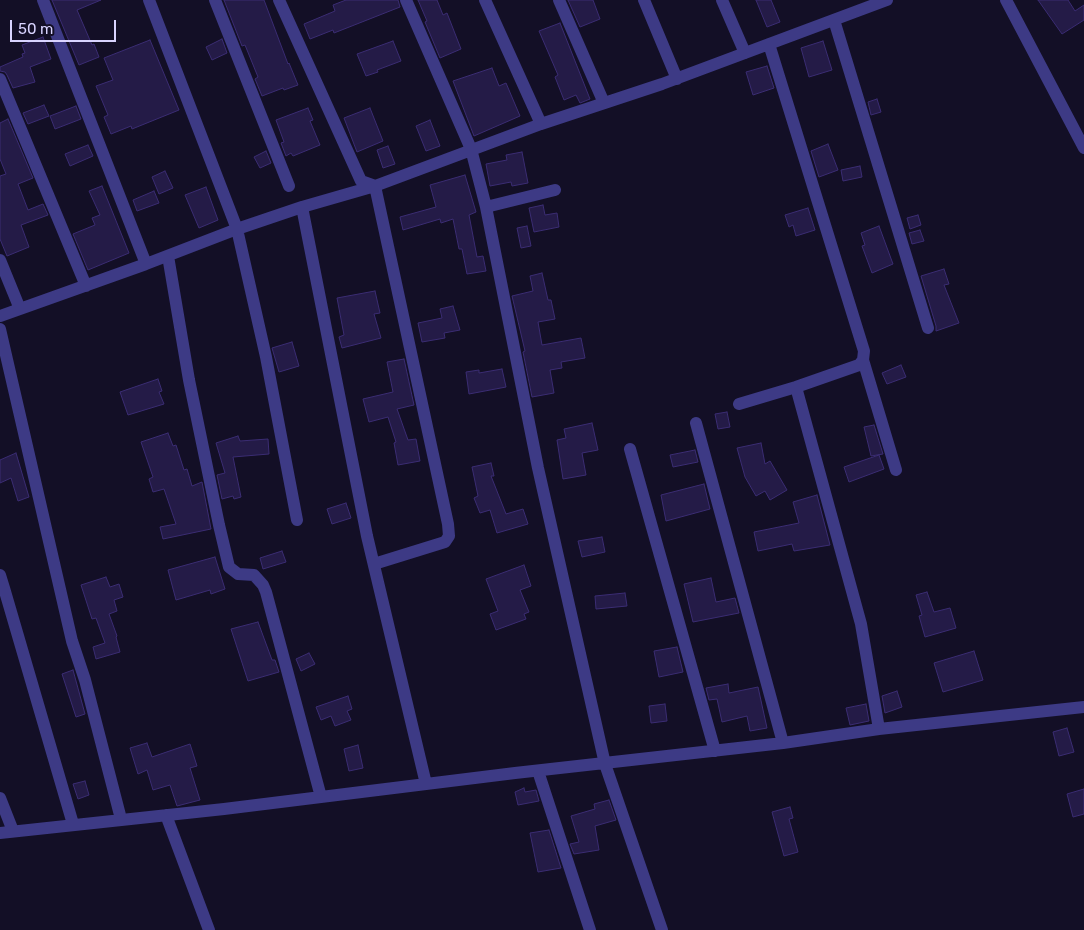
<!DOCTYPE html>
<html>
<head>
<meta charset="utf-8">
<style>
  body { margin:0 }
  #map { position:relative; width:1084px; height:930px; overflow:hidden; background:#130f26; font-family:Rubik,sans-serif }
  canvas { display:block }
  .scale { position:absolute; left:10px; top:20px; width:106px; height:22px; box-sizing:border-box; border:2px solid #d9d4ff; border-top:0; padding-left:6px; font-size:15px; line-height:18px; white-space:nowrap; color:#d9d4ff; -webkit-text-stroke:4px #130f26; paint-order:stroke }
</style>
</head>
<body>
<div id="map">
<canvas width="1084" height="930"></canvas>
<div class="scale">50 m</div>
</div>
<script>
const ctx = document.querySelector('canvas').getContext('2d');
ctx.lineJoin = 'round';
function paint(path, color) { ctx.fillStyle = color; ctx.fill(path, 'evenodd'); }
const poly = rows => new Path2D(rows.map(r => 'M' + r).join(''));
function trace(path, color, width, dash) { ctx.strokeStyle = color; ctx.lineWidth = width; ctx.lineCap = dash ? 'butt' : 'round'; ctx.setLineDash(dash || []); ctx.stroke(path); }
const building = poly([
  [52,0,101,0,77,10,92,45,94,44,99,57,79,65,52,0],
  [224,0,264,0,288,64,289,63,298,85,284,90,283,88,262,96,255,79,258,77,245,45,242,46,224,0],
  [346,0,398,0,400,7,334,33,333,30,310,39,304,24,335,11,333,5,346,0],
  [418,0,437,0,443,15,447,13,461,49,440,58,425,22,427,21,418,0],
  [568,0,593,0,600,19,580,27,568,0],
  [756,0,771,0,780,22,767,27,756,0],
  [1038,0,1068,0,1075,11,1084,5,1084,20,1062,34,1038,0],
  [560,23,590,99,580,103,576,95,564,100,555,77,558,75,539,31,560,23],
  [43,37,51,59,30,67,35,82,13,88,7,75,5,72,0,71,0,67,23,57,22,54,25,53,22,45,43,37],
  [222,39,227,53,212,60,206,47,222,39],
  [150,40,179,110,132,129,131,126,111,134,104,117,108,115,96,86,113,80,104,58,150,40],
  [393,41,401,61,377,70,378,72,366,76,357,54,393,41],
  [823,41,832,70,809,77,801,48,823,41],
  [767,66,774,88,753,95,746,72,767,66],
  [492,68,499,86,506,83,520,116,474,136,453,81,492,68],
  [877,99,881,112,871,115,868,102,877,99],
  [44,105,49,116,28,124,23,113,44,105],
  [76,106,81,119,55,129,50,116,76,106],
  [308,108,313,120,310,121,320,145,293,156,291,153,286,156,281,143,284,142,276,120,308,108],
  [370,108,383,141,357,152,344,118,370,108],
  [8,119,33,178,18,184,28,210,43,204,48,215,21,225,29,247,7,256,0,239,0,176,6,174,0,159,0,123,8,119],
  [430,120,440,146,426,151,416,126,430,120],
  [828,144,838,170,819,177,811,151,828,144],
  [88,145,93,156,70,166,65,154,88,145],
  [388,146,395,164,383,168,377,150,388,146],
  [266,151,271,163,260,168,254,157,266,151],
  [522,152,528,183,512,186,511,182,490,186,486,164,507,160,506,155,522,152],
  [860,166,862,177,843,181,841,170,860,166],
  [165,171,173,188,159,194,152,177,165,171],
  [465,175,476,212,469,215,477,257,483,256,486,271,467,274,462,249,459,249,453,219,441,223,440,219,403,230,400,217,436,207,430,185,465,175],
  [102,186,129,253,88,270,73,234,95,225,92,218,100,215,89,191,102,186],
  [206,187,218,220,199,228,185,195,206,187],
  [154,191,159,203,137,211,133,200,154,191],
  [543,205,545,215,557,213,559,227,534,232,529,208,543,205],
  [808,208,815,230,796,236,793,225,789,227,785,215,808,208],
  [918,215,921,225,910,229,907,218,918,215],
  [527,226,531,246,521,248,517,228,527,226],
  [879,226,893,264,872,273,862,246,865,245,861,233,879,226],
  [920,230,924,241,912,244,909,233,920,230],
  [944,269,949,284,944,285,959,323,936,331,936,326,921,276,944,269],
  [542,273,548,300,551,300,555,319,538,322,542,345,581,338,585,358,561,362,562,368,550,370,554,393,532,397,523,352,525,351,512,296,533,291,530,276,542,273],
  [375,291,380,313,374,314,381,338,342,348,339,337,344,335,337,298,375,291],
  [453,306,460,330,444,333,445,338,422,342,418,323,442,318,440,309,453,306],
  [292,342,299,366,279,372,272,348,292,342],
  [404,359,414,405,397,409,408,440,416,439,420,461,398,465,394,443,396,442,388,417,369,422,363,399,393,392,387,362,404,359],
  [901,365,906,377,887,384,882,373,901,365],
  [502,369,506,387,469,394,466,372,479,370,479,373,502,369],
  [158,379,162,391,159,392,164,404,128,415,120,392,158,379],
  [727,412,730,427,718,429,715,414,727,412],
  [592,423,598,450,582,453,586,475,563,479,557,440,566,438,564,429,592,423],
  [874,425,883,454,871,456,864,427,874,425],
  [168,433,173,446,176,445,184,470,187,469,192,486,202,482,211,529,163,539,160,527,176,524,164,489,153,492,149,479,153,477,141,442,168,433],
  [238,436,240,441,268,439,269,454,233,457,241,497,234,499,233,496,222,499,217,475,225,473,216,443,238,436],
  [761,443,765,464,770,461,787,490,770,500,765,491,756,496,745,477,737,448,761,443],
  [695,450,698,462,673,467,670,455,695,450],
  [16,453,29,497,18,501,11,478,0,483,0,460,16,453],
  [879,455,884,469,849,482,844,467,879,455],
  [491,463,494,476,491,476,506,514,523,509,528,524,497,533,490,510,480,513,474,498,478,496,472,467,491,463],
  [704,484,710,509,666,521,661,495,704,484],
  [817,495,830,545,794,551,792,544,758,551,754,532,799,523,793,502,817,495],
  [346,503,351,518,332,524,327,509,346,503],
  [602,537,605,552,582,557,578,541,602,537],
  [282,551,286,562,263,569,260,558,282,551],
  [215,557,225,589,211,594,210,590,176,600,168,570,215,557],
  [524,565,531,586,520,590,529,612,524,614,526,619,496,630,490,614,498,611,486,579,524,565],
  [106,577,110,587,119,584,123,597,114,600,117,611,109,614,117,636,116,637,120,652,96,659,93,647,105,643,96,618,92,619,81,585,106,577],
  [711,578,716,602,735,598,739,613,693,622,684,584,711,578],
  [927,592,934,612,950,608,956,628,925,637,919,616,922,615,916,595,927,592],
  [625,593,627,606,596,609,595,596,625,593],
  [258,622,272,660,275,660,279,672,248,681,231,629,258,622],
  [677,647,683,672,659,677,654,651,677,647],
  [974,651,983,680,943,692,934,663,974,651],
  [309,653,315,664,301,671,296,659,309,653],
  [73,670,85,714,76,717,62,674,73,670],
  [728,684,729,693,758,687,767,728,750,731,747,716,722,722,717,699,709,700,706,688,728,684],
  [897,691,902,707,885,713,882,696,897,691],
  [348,696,352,709,347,711,351,720,335,726,331,716,321,720,316,707,348,696],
  [665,704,667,721,651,723,649,706,665,704],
  [866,704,869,721,850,725,846,708,866,704],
  [1067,728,1074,752,1059,756,1053,732,1067,728],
  [147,743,152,757,190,744,197,766,190,768,200,800,177,806,170,785,153,790,147,770,138,774,130,748,147,743],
  [358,745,363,768,349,771,344,749,358,745],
  [85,781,89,795,78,799,73,784,85,781],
  [524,788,525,792,536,790,539,801,518,805,515,792,524,788],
  [1084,789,1084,814,1073,817,1067,794,1084,789],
  [609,800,616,820,595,826,599,850,574,854,570,844,579,842,571,816,595,809,594,804,609,800],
  [790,807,793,818,789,819,798,852,784,856,772,812,790,807],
  [549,830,561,868,538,872,530,833,549,830]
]);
const minor = poly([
  [43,0,146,264],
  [149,0,237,229,266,357,297,520],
  [215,0,289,186],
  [279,0,361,181,375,186,448,524,449,536,445,542,374,564],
  [406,0,471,149,486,207,538,468,605,764,662,930],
  [485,0,541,124],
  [559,0,604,103],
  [644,0,677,79],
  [722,0,745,53],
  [1006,0,1084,148],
  [834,20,928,328],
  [0,79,86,286],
  [302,207,367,536,426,784],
  [486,207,555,190],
  [168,256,189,380,219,525,229,567,238,574,254,575,263,585,266,592,321,797],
  [0,260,20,309],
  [0,316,146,264,237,229,302,207,375,186,541,124,662,84,887,0],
  [0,329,72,641,85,680,121,819],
  [863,360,896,470],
  [796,387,861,624,879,729],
  [739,404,796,387,859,365,863,360,864,351,769,44],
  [696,423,783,743],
  [630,449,715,751],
  [0,575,4,588,0,589],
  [4,588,73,824],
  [538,771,590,930],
  [0,798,13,831],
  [166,815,209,930],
  [0,833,224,809,515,773,783,743,879,729,1084,707]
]);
paint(building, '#241b47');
trace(building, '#3b2d73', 1);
trace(minor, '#3d3a85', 12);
</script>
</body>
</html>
